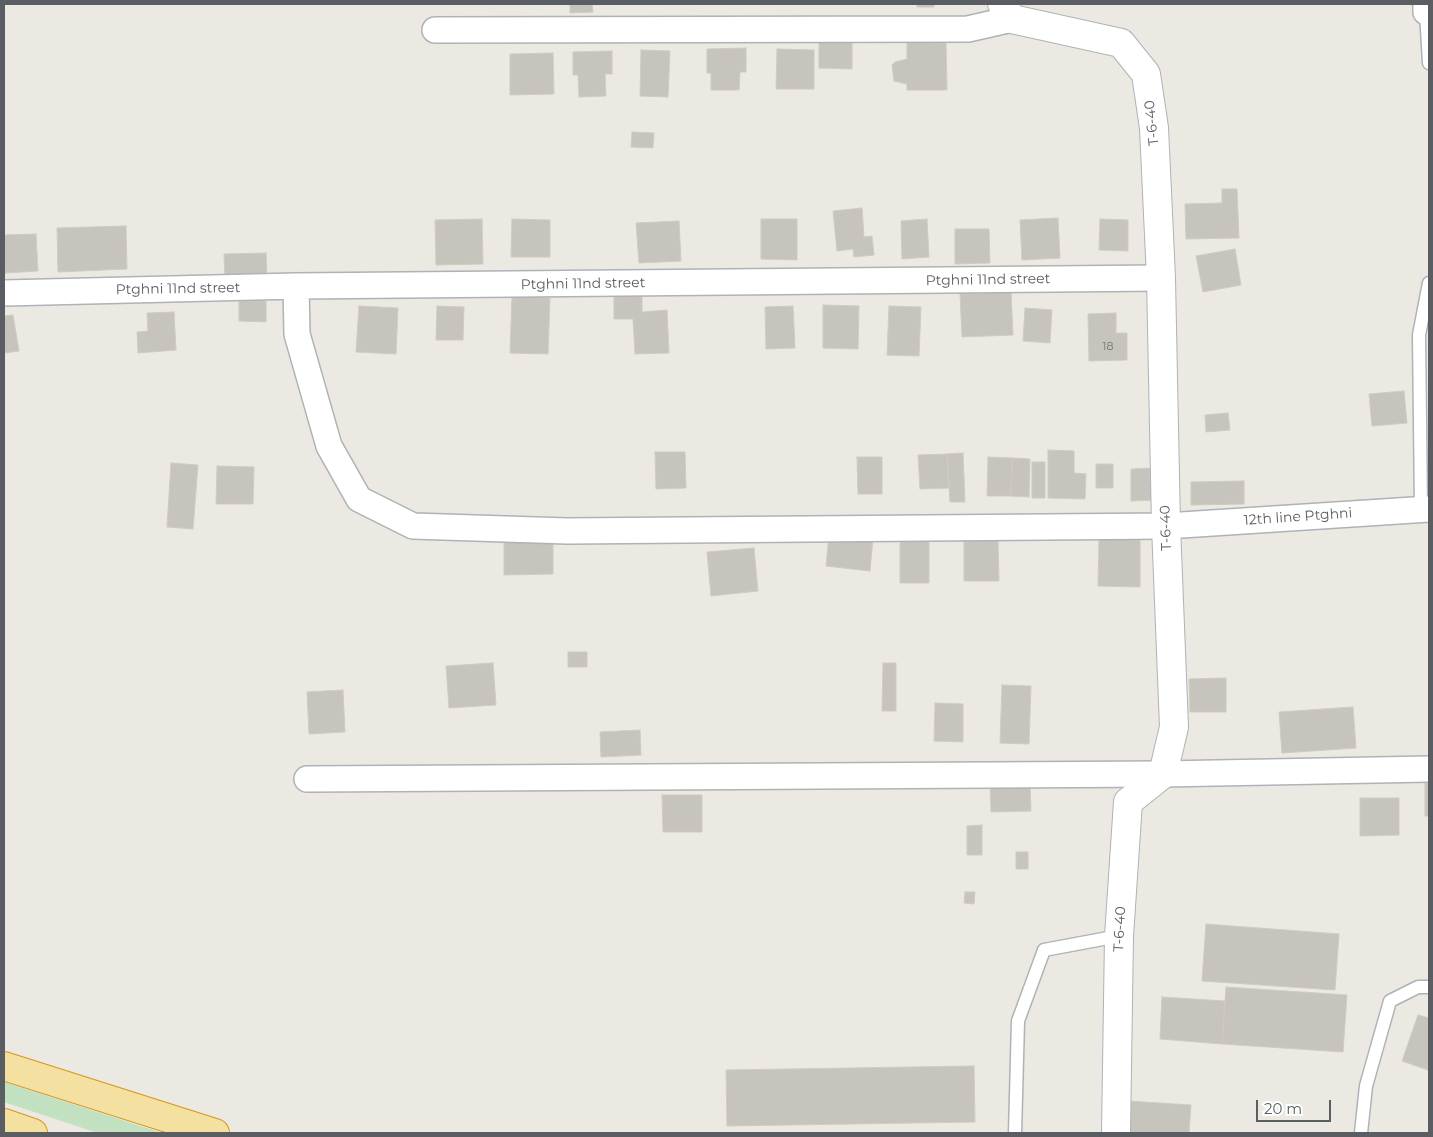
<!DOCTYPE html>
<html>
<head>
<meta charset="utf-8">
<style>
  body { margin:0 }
  #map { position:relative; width:1433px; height:1137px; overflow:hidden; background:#ebe9e2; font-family:Montserrat,sans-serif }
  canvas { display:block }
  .frame { position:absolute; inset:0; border:5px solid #5a5d61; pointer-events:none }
  .scale { position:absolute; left:1256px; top:1100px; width:75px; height:22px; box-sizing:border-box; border:2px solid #5a5d61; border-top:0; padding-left:6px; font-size:15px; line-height:18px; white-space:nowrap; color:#5a5d61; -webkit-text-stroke:4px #fff; paint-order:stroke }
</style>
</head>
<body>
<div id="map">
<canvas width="1433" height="1137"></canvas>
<div class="frame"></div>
<div class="scale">20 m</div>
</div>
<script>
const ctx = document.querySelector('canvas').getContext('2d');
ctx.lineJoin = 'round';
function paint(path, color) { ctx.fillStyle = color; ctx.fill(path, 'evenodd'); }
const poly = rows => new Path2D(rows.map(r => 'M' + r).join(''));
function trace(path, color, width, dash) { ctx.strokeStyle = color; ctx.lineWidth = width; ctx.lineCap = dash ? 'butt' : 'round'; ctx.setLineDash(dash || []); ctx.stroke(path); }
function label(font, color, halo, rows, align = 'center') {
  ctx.font = font + ' Montserrat,sans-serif'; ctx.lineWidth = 4.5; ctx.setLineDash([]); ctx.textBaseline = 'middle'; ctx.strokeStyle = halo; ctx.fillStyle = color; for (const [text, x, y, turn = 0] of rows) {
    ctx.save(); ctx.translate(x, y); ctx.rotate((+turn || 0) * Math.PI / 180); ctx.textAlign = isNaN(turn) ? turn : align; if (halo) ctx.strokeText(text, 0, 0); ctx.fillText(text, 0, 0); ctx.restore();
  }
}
const green = poly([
  [4,1082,162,1133,98,1133,4,1102]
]);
const building = poly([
  [570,4,592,4,593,12,570,13,570,4],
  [917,4,934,4,934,7,917,7,917,4],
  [819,37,852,37,852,69,819,68,819,37],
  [907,42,946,42,947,90,907,90,907,84,894,81,892,65,895,62,907,59,907,42],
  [746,48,746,72,740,72,739,90,711,90,711,73,707,73,707,49,746,48],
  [777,49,814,50,814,89,776,89,777,49],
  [641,50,670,51,668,97,640,96,641,50],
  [612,51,612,74,605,74,606,96,579,97,578,75,573,75,573,52,612,51],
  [553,53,554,94,510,95,510,54,553,53],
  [632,132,654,133,653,148,631,147,632,132],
  [1222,189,1237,189,1239,238,1186,239,1185,204,1222,203,1222,189],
  [862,208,864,237,872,236,874,255,854,257,853,249,837,251,833,211,862,208],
  [1058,218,1060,258,1022,260,1020,220,1058,218],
  [482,219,483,264,436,265,435,220,482,219],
  [512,219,550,220,550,257,511,257,512,219],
  [761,219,797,219,797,260,761,259,761,219],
  [927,219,929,257,902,259,901,221,927,219],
  [1100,219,1128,220,1128,251,1099,250,1100,219],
  [679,221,681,261,639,263,636,223,679,221],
  [126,226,127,269,58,272,57,228,126,226],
  [955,229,989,229,990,263,955,264,955,229],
  [36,234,38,271,5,273,4,235,36,234],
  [1235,249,1241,285,1203,292,1196,256,1235,249],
  [266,253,267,276,225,278,224,254,266,253],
  [1011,292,1013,335,962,337,960,294,1011,292],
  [614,295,642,295,642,312,667,310,669,353,635,354,633,319,614,319,614,295],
  [512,297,550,298,548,354,510,353,512,297],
  [239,301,266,301,266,322,239,321,239,301],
  [823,305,859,306,858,349,823,348,823,305],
  [359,306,398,308,396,354,356,352,359,306],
  [437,306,464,307,463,340,436,340,437,306],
  [793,306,795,348,766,349,765,307,793,306],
  [889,306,921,307,919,356,887,355,889,306],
  [1025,308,1052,310,1050,343,1023,341,1025,308],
  [174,312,176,350,138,353,137,332,148,331,147,313,174,312],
  [1116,313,1116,333,1127,333,1127,360,1089,361,1088,314,1116,313],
  [13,315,19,351,4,353,4,316,13,315],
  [1404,391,1407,423,1372,426,1369,394,1404,391],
  [1228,413,1230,430,1206,432,1205,415,1228,413],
  [1048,450,1074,451,1074,473,1086,474,1085,499,1048,498,1048,450],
  [655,452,685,452,686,488,656,489,655,452],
  [963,453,965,502,950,502,947,454,963,453],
  [947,454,949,488,920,489,918,455,947,454],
  [857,457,882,457,882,494,858,494,857,457],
  [988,457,1012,458,1011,496,987,496,988,457],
  [1012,458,1030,459,1029,497,1011,496,1012,458],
  [1032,462,1045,462,1045,498,1032,498,1032,462],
  [171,463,198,465,193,529,167,527,171,463],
  [1096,464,1113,464,1113,488,1096,488,1096,464],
  [217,466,254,467,253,504,216,504,217,466],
  [1156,468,1156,500,1131,501,1131,469,1156,468],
  [1244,481,1244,504,1191,505,1191,482,1244,481],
  [829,534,873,538,870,571,826,566,829,534],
  [900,535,929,535,929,583,900,583,900,535],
  [964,539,998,539,999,581,964,581,964,539],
  [1099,539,1140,540,1140,587,1098,586,1099,539],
  [504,540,553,540,553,574,504,575,504,540],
  [754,548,758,591,711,596,707,552,754,548],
  [568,652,587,652,587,667,568,667,568,652],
  [493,663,496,705,449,708,446,666,493,663],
  [883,663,896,663,896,711,882,711,883,663],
  [1226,678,1226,712,1190,712,1189,679,1226,678],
  [1002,685,1031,686,1029,744,1000,743,1002,685],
  [343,690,345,732,309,734,307,692,343,690],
  [935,703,963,704,963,742,934,741,935,703],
  [1353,707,1356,748,1282,753,1279,712,1353,707],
  [640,730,641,755,601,757,600,732,640,730],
  [1030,783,1031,811,991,812,990,784,1030,783],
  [1425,783,1429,783,1429,816,1425,816,1425,783],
  [662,795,702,795,702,832,663,832,662,795],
  [1360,798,1399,798,1399,835,1360,836,1360,798],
  [982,825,982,855,967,855,967,826,982,825],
  [1016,852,1028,852,1028,869,1016,869,1016,852],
  [965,892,975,892,974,904,964,903,965,892],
  [1206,924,1339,934,1335,990,1202,981,1206,924],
  [1226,987,1347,995,1343,1052,1222,1044,1226,987],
  [1162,997,1225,1001,1222,1044,1160,1039,1162,997],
  [1418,1015,1429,1018,1428,1070,1402,1061,1418,1015],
  [974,1066,975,1122,727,1126,726,1070,974,1066],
  [1128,1101,1191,1105,1189,1133,1126,1133,1128,1101]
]);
const service = poly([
  [1426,12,1429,63],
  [1421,509,1419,335,1429,283],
  [1015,1133,1018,1021,1044,950,1119,936],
  [1361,1133,1366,1086,1390,1001,1418,987,1429,987]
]);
const minor = poly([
  [1426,4,1426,12,1429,12],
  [435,30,968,29,1012,19],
  [296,286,297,334,329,446,359,499,413,526,567,531,1166,526,1429,509],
  [4,293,296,286,1161,278],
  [307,779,1163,774,1429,769]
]);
const tertiary = poly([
  [1002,4,1012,19,1121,43,1146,74,1154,128,1161,278,1166,526,1174,727,1163,774,1128,802,1119,936,1116,1133]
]);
const trunk = poly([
  [4,1066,215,1133],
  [4,1123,33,1133]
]);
const numberNames = [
  ["18",1108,347]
];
const streetNames = [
  ["T-6-40",1152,123,-96],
  ["Ptghni 11nd street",988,280,-1],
  ["Ptghni 11nd street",583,284,-1],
  ["Ptghni 11nd street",178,289,-1],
  ["12th line Ptghni",1298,517,-4],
  ["T-6-40",1166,528,-92],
  ["T-6-40",1120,929,-87]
];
paint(green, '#c1e1c1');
paint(building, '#c7c4be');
trace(building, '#cfcbc1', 1);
trace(service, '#afb2b6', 15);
trace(minor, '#afb2b6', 28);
trace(tertiary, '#afb2b6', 30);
trace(trunk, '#d69617', 30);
trace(service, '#fff', 12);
trace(minor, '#fff', 25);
trace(tertiary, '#fff', 28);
trace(trunk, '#f4e0a0', 28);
label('11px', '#757778', null, numberNames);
label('14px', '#5a5d61', '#fff', streetNames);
</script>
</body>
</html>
